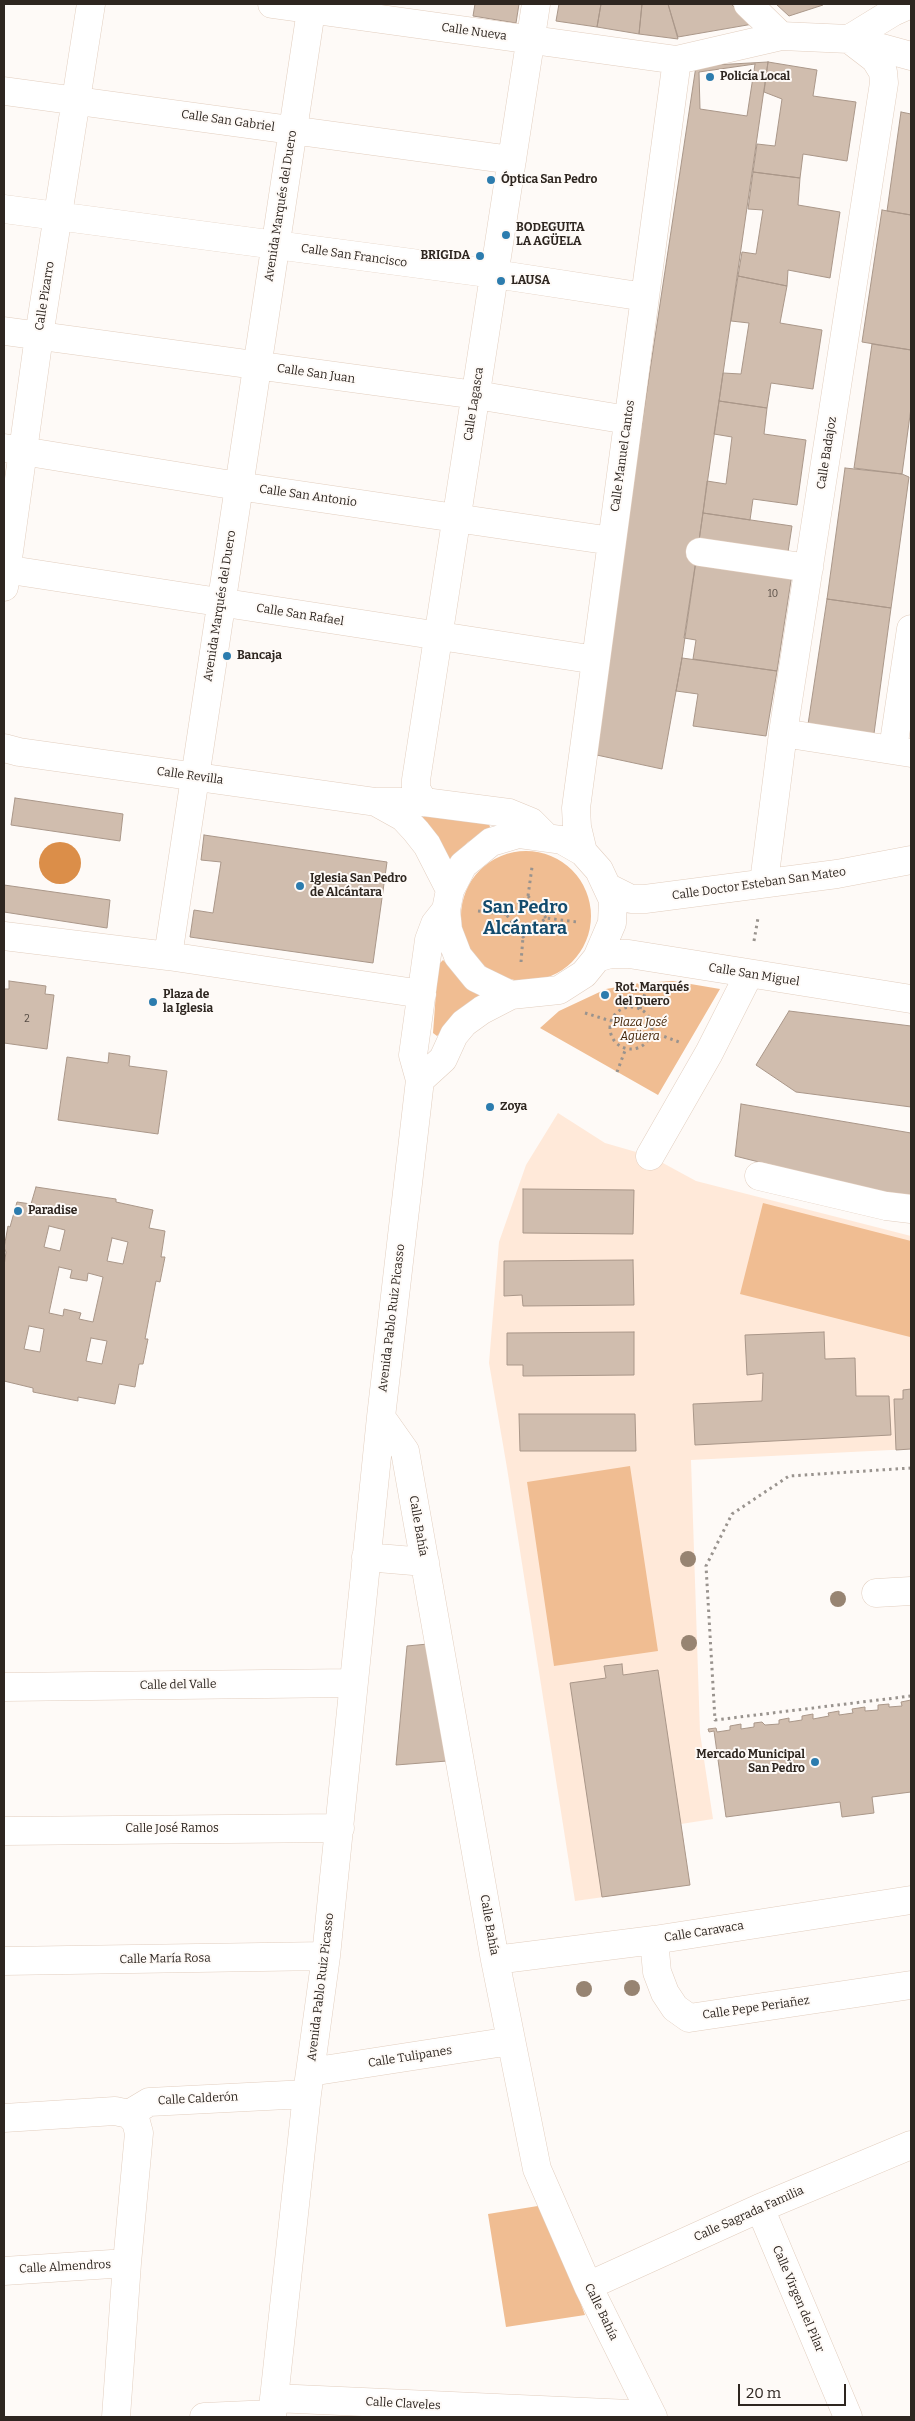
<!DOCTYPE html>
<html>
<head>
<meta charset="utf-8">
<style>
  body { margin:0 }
  #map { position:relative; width:915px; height:2421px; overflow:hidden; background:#fefaf7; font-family:Bitter,serif }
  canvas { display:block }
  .frame { position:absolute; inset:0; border:5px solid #2e2620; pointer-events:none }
  .scale { position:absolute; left:738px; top:2384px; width:108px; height:22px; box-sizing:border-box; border:2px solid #2e2620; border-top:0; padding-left:6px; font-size:15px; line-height:18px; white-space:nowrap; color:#2e2620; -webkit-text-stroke:4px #fefaf7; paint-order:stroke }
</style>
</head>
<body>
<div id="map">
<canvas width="915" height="2421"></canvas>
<div class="frame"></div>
<div class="scale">20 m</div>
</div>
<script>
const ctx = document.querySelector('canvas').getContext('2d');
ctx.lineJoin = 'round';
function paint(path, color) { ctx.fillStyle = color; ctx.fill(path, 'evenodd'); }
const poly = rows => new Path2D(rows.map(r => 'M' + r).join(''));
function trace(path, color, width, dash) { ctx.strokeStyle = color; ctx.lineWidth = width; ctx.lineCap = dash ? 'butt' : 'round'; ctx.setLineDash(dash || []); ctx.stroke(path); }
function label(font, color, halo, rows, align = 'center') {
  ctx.font = font + ' Bitter,serif'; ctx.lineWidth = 4; ctx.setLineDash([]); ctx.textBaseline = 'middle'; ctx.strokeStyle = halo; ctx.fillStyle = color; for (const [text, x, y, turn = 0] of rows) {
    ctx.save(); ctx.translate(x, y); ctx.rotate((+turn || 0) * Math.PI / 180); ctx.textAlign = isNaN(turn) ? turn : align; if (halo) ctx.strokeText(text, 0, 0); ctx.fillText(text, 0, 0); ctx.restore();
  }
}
const built = poly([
  [558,1113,605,1143,650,1156,696,1181,911,1236,911,1449,691,1460,700,1733,713,1819,681,1824,690,1885,575,1901,507,1468,489,1363,499,1242,526,1165]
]);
const green = poly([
  [427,815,489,824,490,827,489,831,468,842,451,862,422,821,423,817],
  '461 916a65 65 0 1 1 130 0a65 65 0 1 1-130 0Z',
  [443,960,481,994,481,998,437,1036,433,1033,438,965],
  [673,981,720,989,658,1095,540,1028,559,1011,606,989,640,983],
  [763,1203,911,1241,910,1337,740,1294],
  [630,1466,658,1651,554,1666,527,1482],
  [544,2205,585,2315,506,2327,488,2214]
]);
const water = poly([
  '39 863a21 21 0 1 1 42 0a21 21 0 1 1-42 0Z'
]);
const building = poly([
  [475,4,519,4,516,23,473,16,475,4],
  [559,4,601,4,597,27,556,21,559,4],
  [601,4,642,4,639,34,597,27,601,4],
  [642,4,668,4,678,39,639,34,642,4],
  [668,4,731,4,753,24,678,37,668,4],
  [776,4,823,4,823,5,789,16,776,4],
  [768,62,817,70,813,96,856,102,847,161,803,154,800,178,753,172,757,144,775,146,782,99,764,92,768,62],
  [768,62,682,658,662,769,592,754,696,66,768,62],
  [755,64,747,116,700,109,699,72,755,64],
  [901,112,911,114,911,215,887,211,901,112],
  [753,172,800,178,798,205,840,212,830,278,788,270,787,286,738,276,742,252,756,254,763,210,748,209,753,172],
  [882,210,911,215,911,350,862,342,882,210],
  [738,276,787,286,780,323,822,330,813,389,771,383,767,408,719,401,723,373,741,374,749,323,731,321,738,276],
  [872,344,911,350,911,408,902,474,854,468,872,344],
  [719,401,767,408,764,434,806,440,797,505,753,499,750,520,703,513,707,481,726,484,732,437,714,434,719,401],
  [845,468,902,474,909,477,891,608,827,599,845,468],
  [703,513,792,526,788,552,699,541,703,513],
  [696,560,792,574,777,671,693,659,696,640,684,638,696,560],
  [827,599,891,608,873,741,807,731,827,599],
  [682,658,777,671,766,736,693,726,698,694,676,691,682,658],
  [15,798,123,814,120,841,11,825,15,798],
  [204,835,387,862,373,963,190,937,194,910,213,913,221,862,201,860,204,835],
  [4,885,110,900,107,928,4,912,4,885],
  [9,981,46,986,45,994,54,995,47,1049,4,1043,4,989,9,989,9,981],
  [789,1011,911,1026,911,1107,796,1092,756,1065,789,1011],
  [109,1053,130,1056,129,1066,167,1071,158,1134,58,1120,67,1057,108,1063,109,1053],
  [741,1104,911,1133,911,1197,891,1195,735,1156,741,1104],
  [36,1187,116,1199,116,1202,153,1210,149,1228,165,1231,161,1257,165,1257,160,1282,156,1281,145,1339,148,1339,143,1364,139,1364,135,1387,119,1384,115,1404,78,1397,78,1401,33,1392,33,1388,4,1381,4,1266,6,1252,4,1248,8,1226,10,1227,17,1202,31,1204,36,1187],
  [49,1226,65,1230,60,1251,44,1247,49,1226],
  [112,1238,128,1242,123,1264,107,1261,112,1238],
  [59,1267,72,1270,70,1278,87,1281,88,1273,103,1277,93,1322,79,1319,81,1313,64,1309,63,1316,49,1313,59,1267],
  [29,1326,44,1329,40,1352,24,1349,29,1326],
  [91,1338,107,1341,102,1364,86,1361,91,1338],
  [523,1189,634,1190,633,1234,523,1233,523,1189],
  [633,1260,634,1305,523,1306,522,1295,504,1296,504,1261,633,1260],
  [634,1332,634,1375,523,1376,523,1365,507,1365,507,1333,634,1332],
  [824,1332,825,1359,855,1358,856,1396,889,1396,891,1435,695,1445,693,1404,762,1401,763,1373,747,1375,745,1335,824,1332],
  [911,1389,911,1449,896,1450,894,1399,903,1399,903,1390,911,1389],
  [519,1414,635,1414,636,1451,520,1451,519,1414],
  [428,1644,447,1761,396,1765,407,1646,428,1644],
  [622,1664,623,1675,658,1670,690,1885,602,1897,570,1683,606,1678,604,1666,622,1664],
  [911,1700,911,1792,872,1797,874,1813,842,1817,840,1802,726,1817,714,1731,709,1732,708,1729,716,1728,717,1732,730,1730,730,1726,741,1724,741,1729,754,1727,754,1723,762,1722,765,1725,779,1724,779,1720,789,1718,789,1722,802,1720,802,1716,813,1714,813,1719,829,1716,828,1713,839,1711,839,1715,853,1713,852,1709,865,1707,865,1711,878,1710,878,1705,889,1704,889,1707,902,1706,901,1702,911,1700]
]);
const path = poly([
  [528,896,532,867],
  [478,911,506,914],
  [546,918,528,896,506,914,523,937,546,918,577,922],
  [754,941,758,918],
  [521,962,523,937],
  '610 1028a21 21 0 1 1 42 0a21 21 0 1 1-42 0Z',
  [640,1009,646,990],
  [585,1013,611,1021],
  [652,1032,679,1042],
  [617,1072,626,1048],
  [911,1468,789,1476,732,1514,706,1566,715,1720,911,1696]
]);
const minor = poly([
  [272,4,677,60,781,36,849,39,911,56],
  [312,4,168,956,422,994],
  [748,4,781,36],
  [4,91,512,160],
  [4,209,495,274,645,297],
  [4,331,476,395,628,420],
  [4,448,238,486,612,541],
  [700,552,809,568],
  [4,569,596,660],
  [4,587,39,336,91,4],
  [783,733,911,753],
  [4,748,19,752,376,802,424,802,509,813,531,822,545,836],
  [893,749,911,629],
  [376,802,403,817,416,831,427,845,450,890],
  [424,802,416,789,416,780,536,4],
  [518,834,562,840,583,852,599,870,613,900,612,923,597,958,584,974,559,990,511,995,476,978,458,956,448,930,446,910,450,890,463,865,491,842,518,834],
  [583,852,577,827,576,808,677,60],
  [764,882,783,733,884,83,883,72,875,59,849,39,893,12,911,4],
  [609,888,631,899,645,899,837,874,911,860],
  [4,936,168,956],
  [597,958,610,954,629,954,911,999],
  [420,1080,443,1059,454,1035,464,1023,482,1010,511,995],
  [650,1156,709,1053,749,974],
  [759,1176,886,1206,911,1209],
  [381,1417,405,1451,495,1960,537,2169,588,2286,653,2417],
  [366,1557,425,1562],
  [876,1593,911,1591],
  [4,1687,353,1683],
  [4,1831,340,1828],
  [654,1940,657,1972,665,1993,675,2008,689,2018,911,1985],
  [495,1960,654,1940,911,1900],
  [4,1961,326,1956],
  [310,2072,511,2041],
  [4,2118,115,2111,129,2114,149,2102,307,2094],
  [760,2208,848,2417],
  [4,2271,127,2263],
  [588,2286,760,2208,911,2145],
  [274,2398,652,2415],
  [116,2417,127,2263,139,2133,136,2122,129,2114],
  [204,2417,272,2414],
  [272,2417,307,2094,326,1956,381,1417,420,1080,413,1055,429,940,435,924,446,910]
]);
const trees = [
  [688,1559],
  [838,1599],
  [689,1643],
  [632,1988],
  [584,1989]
];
const markers = [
  [710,77,5,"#2c7cae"],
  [491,180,5,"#2c7cae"],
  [506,235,5,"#2c7cae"],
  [480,256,5,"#2c7cae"],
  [501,281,5,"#2c7cae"],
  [227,656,5,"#2c7cae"],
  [300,886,5,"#2c7cae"],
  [605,995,5,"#2c7cae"],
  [153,1002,5,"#2c7cae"],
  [490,1107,5,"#2c7cae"],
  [18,1211,5,"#2c7cae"],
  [815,1762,5,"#2c7cae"]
];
const numberNames = [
  ["10",773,594],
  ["2",27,1019]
];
const streetNames = [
  ["Calle Nueva",474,32,8],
  ["Calle San Gabriel",228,121,8],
  ["Avenida Marqués del Duero",281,206,-81],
  ["Calle San Francisco",354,256,8],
  ["Calle Pizarro",45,296,-81],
  ["Calle San Juan",316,374,8],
  ["Calle Lagasca",474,404,-81],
  ["Calle Badajoz",827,453,-81],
  ["Calle Manuel Cantos",623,456,-82],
  ["Calle San Antonio",308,496,8],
  ["Avenida Marqués del Duero",220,606,-81],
  ["Calle San Rafael",300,615,9],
  ["Calle Revilla",190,776,8],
  ["Calle Doctor Esteban San Mateo",759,884,-8],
  ["Calle San Miguel",754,975,9],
  ["Avenida Pablo Ruiz Picasso",392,1318,-83],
  ["Calle Bahía",418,1526,80],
  ["Calle del Valle",178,1685,-1],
  ["Calle José Ramos",172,1829],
  ["Calle Bahía",489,1925,80],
  ["Calle Caravaca",704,1932,-9],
  ["Calle María Rosa",165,1959,-1],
  ["Avenida Pablo Ruiz Picasso",321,1987,-83],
  ["Calle Pepe Periañez",756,2008,-8],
  ["Calle Tulipanes",410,2057,-9],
  ["Calle Calderón",198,2099,-3],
  ["Calle Sagrada Familia",749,2214,-24],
  ["Calle Almendros",65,2267,-3],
  ["Calle Virgen del Pilar",798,2299,67],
  ["Calle Bahía",601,2312,64],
  ["Calle Claveles",403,2404,3]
];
const poiNames = [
  ["Policía Local",720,77],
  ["Óptica San Pedro",501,180],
  ["BODEGUITA",516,228],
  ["LA AGÜELA",516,242],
  ["BRIGIDA",470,256,"right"],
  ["LAUSA",511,281],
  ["Bancaja",237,656],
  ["Iglesia San Pedro",310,879],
  ["de Alcántara",310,893],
  ["Rot. Marqués",615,988],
  ["del Duero",615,1002],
  ["Plaza de",163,995],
  ["la Iglesia",163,1009],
  ["Zoya",500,1107],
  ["Paradise",28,1211],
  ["Mercado Municipal",805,1755,"right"],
  ["San Pedro",805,1769,"right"]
];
const parkNames = [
  ["Plaza José",640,1023],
  ["Agüera",640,1037]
];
const districtNames = [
  ["San Pedro",525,908],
  ["Alcántara",525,929]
];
paint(built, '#ffe9d9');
paint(green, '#f0bd92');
paint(water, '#db8e49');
paint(building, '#d0bdae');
trace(building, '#aa9789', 1);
trace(minor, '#e2cebf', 29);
trace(path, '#99938e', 3, [2.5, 4]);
trace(minor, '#fff', 28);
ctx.fillStyle = '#978472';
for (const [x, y] of trees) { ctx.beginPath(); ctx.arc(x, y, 8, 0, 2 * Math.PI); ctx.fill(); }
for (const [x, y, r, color] of markers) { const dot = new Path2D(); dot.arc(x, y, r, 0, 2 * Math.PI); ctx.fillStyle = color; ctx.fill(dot); trace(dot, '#fefaf7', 2); }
label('10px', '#564c44', null, numberNames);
label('12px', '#2e2620', '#fefaf7', streetNames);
label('bold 12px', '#2e2620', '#fefaf7', poiNames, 'left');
label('italic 12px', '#422305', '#fefaf7', parkNames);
label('bold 18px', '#134b6d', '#fefaf7', districtNames);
</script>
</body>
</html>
